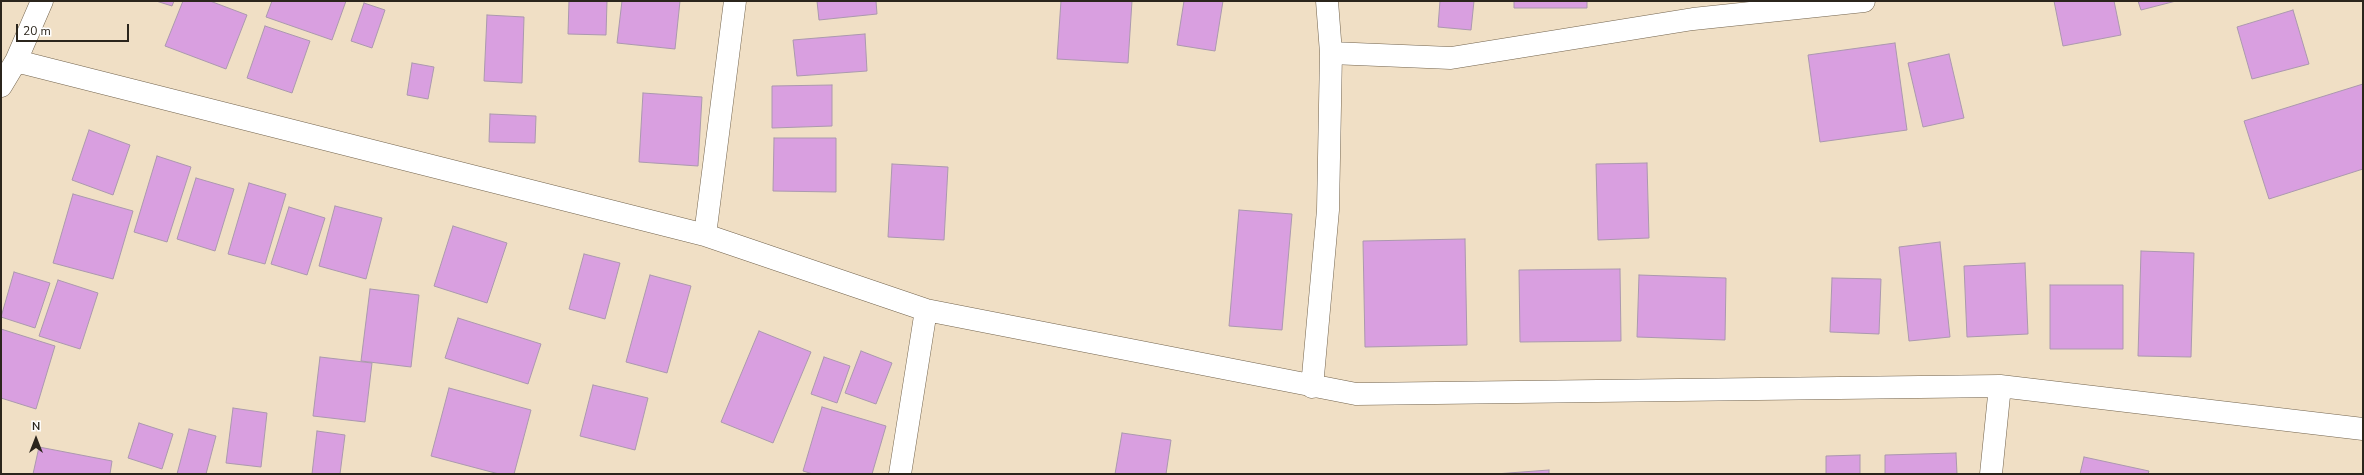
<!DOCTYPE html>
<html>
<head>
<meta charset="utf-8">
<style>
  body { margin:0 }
  #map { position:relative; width:2364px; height:475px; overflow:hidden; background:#f0dfc5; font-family:"Nunito Sans",sans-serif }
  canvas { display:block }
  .frame { position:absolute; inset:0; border:2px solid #2b251c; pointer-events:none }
  .north { position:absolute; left:16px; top:419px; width:40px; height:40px; -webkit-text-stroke:3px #fff; paint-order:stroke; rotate:0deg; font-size:11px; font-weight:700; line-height:16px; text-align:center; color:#2b251c }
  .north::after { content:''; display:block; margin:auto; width:14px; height:18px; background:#2b251c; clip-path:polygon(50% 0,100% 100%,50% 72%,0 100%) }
  .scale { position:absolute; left:16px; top:24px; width:113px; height:18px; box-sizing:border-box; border:2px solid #2b251c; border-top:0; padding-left:5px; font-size:12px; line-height:14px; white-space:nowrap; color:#2b251c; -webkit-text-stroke:3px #fff; paint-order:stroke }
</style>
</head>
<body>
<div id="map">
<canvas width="2364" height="475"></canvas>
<div class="frame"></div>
<div class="north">N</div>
<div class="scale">20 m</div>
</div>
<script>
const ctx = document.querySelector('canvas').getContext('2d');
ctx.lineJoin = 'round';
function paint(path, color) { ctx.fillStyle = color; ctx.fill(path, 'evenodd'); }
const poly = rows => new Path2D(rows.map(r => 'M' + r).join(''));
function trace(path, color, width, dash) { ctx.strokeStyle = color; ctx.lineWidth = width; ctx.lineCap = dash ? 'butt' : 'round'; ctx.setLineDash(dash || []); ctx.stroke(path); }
const building = poly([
  [156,1,174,1,172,6,156,1],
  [183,1,210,1,247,15,226,69,165,46,183,1],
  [272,1,346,1,332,40,266,17,272,1],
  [569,1,607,1,606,35,568,34,569,1],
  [622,1,680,1,675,49,617,43,622,1],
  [817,1,876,1,877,14,819,20,817,1],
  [1061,1,1132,1,1128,63,1057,59,1061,1],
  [1184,1,1223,1,1215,51,1177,45,1184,1],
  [1440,1,1474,1,1471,30,1438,27,1440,1],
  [1514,1,1587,1,1587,8,1514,8,1514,1],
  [2054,1,2114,1,2121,35,2063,46,2054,1],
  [2138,1,2176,1,2141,10,2138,1],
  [364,3,385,10,372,48,351,41,364,3],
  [2293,10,2309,64,2252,79,2237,27,2293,10],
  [487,15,524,17,522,83,484,81,487,15],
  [265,26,310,41,292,93,247,78,265,26],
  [865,34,867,71,797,76,793,40,865,34],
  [1895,43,1907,130,1820,142,1808,55,1895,43],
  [1949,54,1964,118,1923,127,1908,63,1949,54],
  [412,63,434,67,428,99,407,95,412,63],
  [2363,84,2363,169,2269,199,2244,121,2363,84],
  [832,85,832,126,772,128,772,86,832,85],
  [643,93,702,97,698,166,639,162,643,93],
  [490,114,536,116,535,143,489,142,490,114],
  [89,130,130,145,113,195,72,180,89,130],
  [774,138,836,138,836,192,773,191,774,138],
  [157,156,191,167,167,242,134,232,157,156],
  [1647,163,1649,238,1598,240,1596,164,1647,163],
  [892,164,948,167,944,240,888,237,892,164],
  [196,178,234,189,215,251,177,239,196,178],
  [249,183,286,194,265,264,228,254,249,183],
  [73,194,133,211,113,279,53,263,73,194],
  [335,206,382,218,366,279,319,266,335,206],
  [289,207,325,218,307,275,271,264,289,207],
  [1239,210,1292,214,1282,330,1229,326,1239,210],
  [453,226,507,243,487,303,434,286,453,226],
  [1465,239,1467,345,1365,347,1363,241,1465,239],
  [1940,242,1950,337,1909,341,1899,247,1940,242],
  [2141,251,2194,253,2191,357,2138,356,2141,251],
  [584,254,620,263,605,319,569,309,584,254],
  [2025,263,2028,334,1967,337,1964,266,2025,263],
  [1620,269,1621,341,1520,342,1519,270,1620,269],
  [14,272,50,283,35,328,1,317,14,272],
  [650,275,691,286,667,373,626,362,650,275],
  [1639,275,1726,278,1725,340,1637,337,1639,275],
  [1832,278,1881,279,1879,334,1830,332,1832,278],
  [58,280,98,293,80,349,39,336,58,280],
  [2050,285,2123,285,2123,349,2050,349,2050,285],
  [370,289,419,295,411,367,361,361,370,289],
  [458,318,541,344,528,384,445,358,458,318],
  [1,329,55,346,36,409,1,398,1,329],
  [759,331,811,352,773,443,721,422,759,331],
  [861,351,892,363,876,404,845,393,861,351],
  [320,357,372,363,365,422,313,416,320,357],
  [824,357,850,366,837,403,811,394,824,357],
  [593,385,648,398,635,450,580,436,593,385],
  [449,388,531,410,514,474,499,474,431,456,449,388],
  [822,407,886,426,872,474,813,474,803,471,822,407],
  [233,408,267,413,261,467,226,463,233,408],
  [139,423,173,434,162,469,128,458,139,423],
  [189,429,216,436,206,474,177,474,189,429],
  [317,431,345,435,340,474,312,474,317,431],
  [1122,433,1171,440,1166,474,1115,474,1122,433],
  [39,447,112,461,110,474,33,474,39,447],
  [1956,453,1957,474,1885,474,1885,455,1956,453],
  [1860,455,1860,474,1826,474,1826,456,1860,455],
  [2084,457,2149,471,2148,474,2080,474,2084,457],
  [1549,470,1549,474,1495,474,1549,470]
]);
const minor = poly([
  [1331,53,1451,58,1693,19,1864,1],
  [16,61,705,235,926,310,1356,394,2000,386,2363,429],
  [1,86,16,61,42,1],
  [705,235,735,1],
  [1312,387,1328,210,1331,53,1327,1],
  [900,474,926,310],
  [1991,474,2000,386]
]);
paint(building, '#d99fe0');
trace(building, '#ab98ae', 1);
trace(minor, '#73644e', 23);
trace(minor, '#fff', 22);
</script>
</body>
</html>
